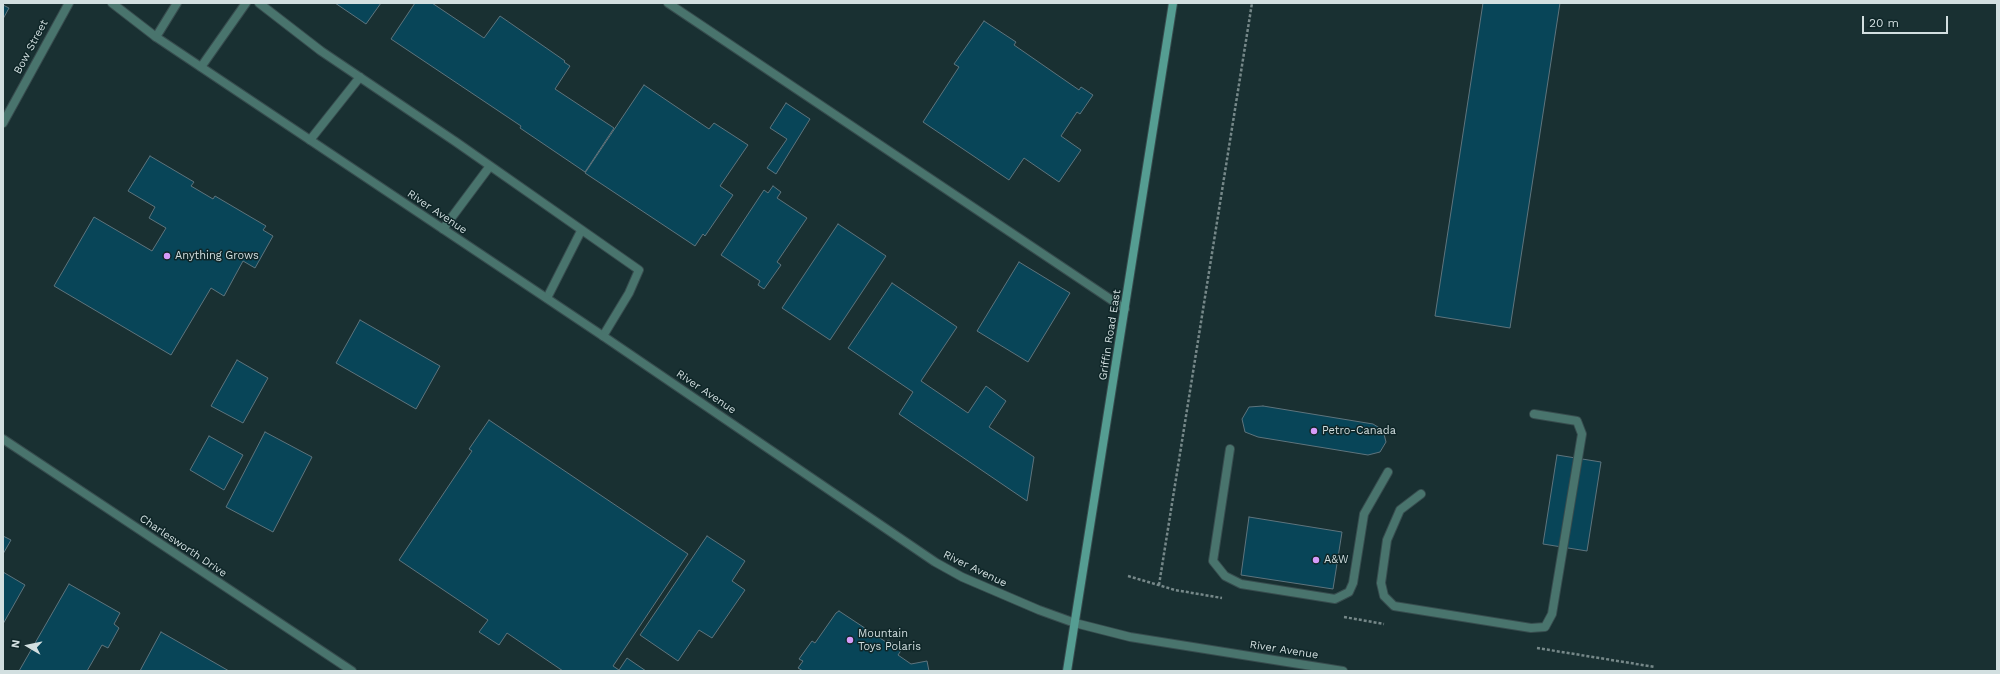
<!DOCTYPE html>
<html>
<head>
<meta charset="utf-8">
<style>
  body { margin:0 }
  #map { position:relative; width:2000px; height:674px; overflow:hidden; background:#193032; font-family:"Work Sans",sans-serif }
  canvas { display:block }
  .frame { position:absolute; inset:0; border:4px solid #d2dfe0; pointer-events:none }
  .north { position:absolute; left:8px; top:626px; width:40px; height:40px; -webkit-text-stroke:3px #0f2628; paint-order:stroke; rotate:279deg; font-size:11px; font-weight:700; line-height:16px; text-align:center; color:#d2dfe0 }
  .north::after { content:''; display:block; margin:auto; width:14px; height:18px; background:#d2dfe0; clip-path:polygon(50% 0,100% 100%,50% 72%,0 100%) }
  .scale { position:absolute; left:1862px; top:16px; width:86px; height:18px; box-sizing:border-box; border:2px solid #d2dfe0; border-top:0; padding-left:5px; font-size:12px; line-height:14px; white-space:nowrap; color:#d2dfe0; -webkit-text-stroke:3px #0f2628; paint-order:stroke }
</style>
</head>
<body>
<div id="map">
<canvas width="2000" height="674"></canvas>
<div class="frame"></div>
<div class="north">N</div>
<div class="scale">20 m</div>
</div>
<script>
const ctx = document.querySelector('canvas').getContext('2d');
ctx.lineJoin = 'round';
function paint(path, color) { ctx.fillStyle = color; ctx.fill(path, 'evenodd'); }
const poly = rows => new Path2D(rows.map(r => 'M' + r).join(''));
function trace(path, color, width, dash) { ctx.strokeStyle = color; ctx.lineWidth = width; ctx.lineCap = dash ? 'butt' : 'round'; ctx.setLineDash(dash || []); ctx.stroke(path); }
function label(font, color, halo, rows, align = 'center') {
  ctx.font = font + ' "Work Sans",sans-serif'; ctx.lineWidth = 3; ctx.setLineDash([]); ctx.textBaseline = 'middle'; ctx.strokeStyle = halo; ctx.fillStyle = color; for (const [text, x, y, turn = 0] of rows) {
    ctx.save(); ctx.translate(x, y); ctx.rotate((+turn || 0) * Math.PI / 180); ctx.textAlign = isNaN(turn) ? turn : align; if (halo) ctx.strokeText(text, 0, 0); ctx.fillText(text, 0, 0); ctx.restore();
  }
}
const building = poly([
  [335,3,381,3,366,24,335,3],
  [415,3,432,3,484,38,500,16,565,61,564,62,570,66,555,89,614,128,585,172,520,128,521,126,391,39,415,3],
  [1483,3,1560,3,1510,328,1435,316,1483,3],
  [3,5,9,8,3,19,3,5],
  [984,21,1016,42,1014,45,1079,90,1081,87,1093,95,1080,114,1077,112,1061,136,1081,150,1059,182,1024,158,1009,180,923,122,959,67,954,64,984,21],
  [644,85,709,129,714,123,748,145,720,186,733,195,705,236,703,234,695,246,585,173,644,85],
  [786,103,810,119,776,174,767,168,787,139,770,128,786,103],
  [150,156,194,182,191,186,213,199,215,196,266,226,263,230,273,236,255,268,243,261,224,296,211,288,171,355,54,286,94,217,152,251,166,228,149,218,155,207,128,191,150,156],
  [773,186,781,192,777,198,807,218,777,262,781,265,764,289,758,285,760,281,721,255,764,190,768,193,773,186],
  [838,224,886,256,830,340,782,308,838,224],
  [1019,262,1070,293,1028,362,977,331,1019,262],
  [892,283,957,327,921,381,968,413,986,386,1006,401,989,427,1034,457,1027,501,899,414,913,392,848,348,892,283],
  [360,320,440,366,416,409,336,363,360,320],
  [237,360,268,378,243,423,211,406,237,360],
  [1263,406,1373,424,1383,430,1386,442,1380,452,1368,455,1258,437,1245,432,1242,419,1249,407,1263,406],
  [489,420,688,554,613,666,619,670,627,658,646,671,563,671,507,633,499,645,479,632,488,620,399,560,472,451,469,449,489,420],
  [265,432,312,457,273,532,226,507,265,432],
  [209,436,243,455,224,490,190,470,209,436],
  [1557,455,1601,462,1587,551,1543,544,1557,455],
  [1249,517,1342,532,1333,589,1241,575,1249,517],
  [3,536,11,540,3,554,3,536],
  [707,536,745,561,732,581,745,590,712,638,699,630,678,661,640,635,707,536],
  [3,572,25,585,3,624,3,572],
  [69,584,120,613,114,624,119,628,108,648,102,645,87,671,19,671,69,584],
  [839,611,886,642,888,640,902,649,898,655,911,664,927,661,929,671,803,671,798,668,803,661,799,659,812,641,815,643,836,613,839,611],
  [161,632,229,671,140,671,161,632]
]);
const path = poly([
  [1128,576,1175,590,1222,598],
  [1159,585,1252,3],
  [1344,617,1384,624],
  [1537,648,1655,667]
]);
const service = poly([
  [259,3,321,51,456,142,639,270,629,293,603,336],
  [668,3,1125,309],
  [156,37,177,3],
  [201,67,246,3],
  [310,140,360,77],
  [443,229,490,166],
  [547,298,581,231],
  [1230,449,1213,561,1225,576,1241,584,1335,599,1349,592,1353,583,1364,514,1388,472],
  [1421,494,1400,510,1387,540,1381,583,1384,596,1394,606,1531,628,1545,627,1552,614,1582,434,1577,421,1534,414]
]);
const minor = poly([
  [3,123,69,3],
  [3,439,352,671]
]);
const tertiary = poly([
  [112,3,156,37,603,336,935,562,962,577,1039,610,1075,623,1130,637,1343,671]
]);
const secondary = poly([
  [1067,671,1173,3]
]);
const markers = [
  [167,256,4,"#d69bf9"],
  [1314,431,4,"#d69bf9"],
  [1316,560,4,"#d69bf9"],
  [850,640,4,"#d69bf9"]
];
const streetNames = [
  ["Bow Street",31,47,-62],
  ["River Avenue",437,212,34],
  ["Griffin Road East",1110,335,-81],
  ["River Avenue",706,392,34],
  ["Charlesworth Drive",183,546,34],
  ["River Avenue",975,569,26],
  ["River Avenue",1284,650,9]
];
const poiNames = [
  ["Anything Grows",175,256],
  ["Petro-Canada",1322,431],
  ["A&W",1324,560],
  ["Mountain",858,634],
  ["Toys Polaris",858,647]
];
paint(building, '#084558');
trace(building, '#5e747d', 1);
trace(service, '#374c4e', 10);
trace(minor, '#374c4e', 10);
trace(tertiary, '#374c4e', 10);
trace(secondary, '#374c4e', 10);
trace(path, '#768889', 2.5, [3, 2]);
trace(service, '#49746d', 8);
trace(minor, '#49746d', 8);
trace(tertiary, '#49746d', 8);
trace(secondary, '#559d92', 8);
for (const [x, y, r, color] of markers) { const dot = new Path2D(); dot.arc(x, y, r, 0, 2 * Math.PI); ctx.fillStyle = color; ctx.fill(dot); trace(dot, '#0f2628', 1.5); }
label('11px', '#d2dfe0', '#0f2628', streetNames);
label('11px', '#d2dfe0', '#0f2628', poiNames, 'left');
</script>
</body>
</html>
